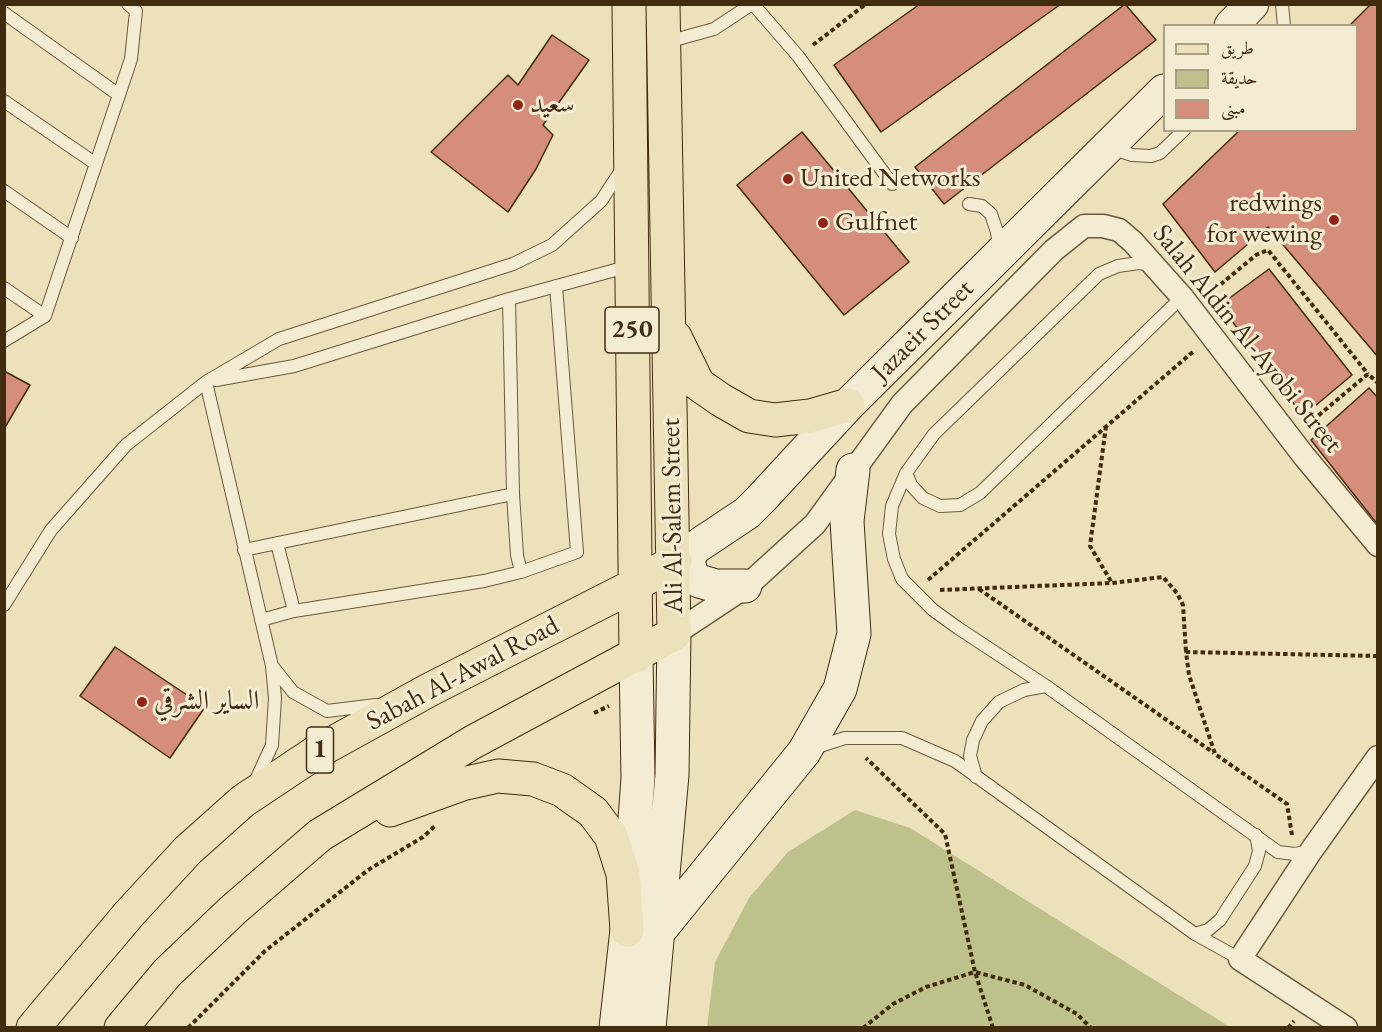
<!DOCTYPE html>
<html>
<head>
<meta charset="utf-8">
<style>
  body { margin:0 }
  #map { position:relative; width:1382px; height:1032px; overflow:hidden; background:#ece1bb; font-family:"EB Garamond",Amiri,serif }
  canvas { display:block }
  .frame { position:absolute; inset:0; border:6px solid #412c10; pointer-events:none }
  .legend { position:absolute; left:1163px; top:24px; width:195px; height:108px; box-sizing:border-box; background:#f3ecd3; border:2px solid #ac9f85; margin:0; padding:8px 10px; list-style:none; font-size:18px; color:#412c10 }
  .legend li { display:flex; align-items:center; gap:12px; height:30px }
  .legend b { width:30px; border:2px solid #ac9f85 }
</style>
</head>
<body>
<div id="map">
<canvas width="1382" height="1032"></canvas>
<div class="frame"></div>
<ul class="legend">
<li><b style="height:8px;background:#ece1bb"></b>طريق</li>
<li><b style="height:16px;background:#bec18c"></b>حديقة</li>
<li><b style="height:16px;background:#d58e7c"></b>مبنى</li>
</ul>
</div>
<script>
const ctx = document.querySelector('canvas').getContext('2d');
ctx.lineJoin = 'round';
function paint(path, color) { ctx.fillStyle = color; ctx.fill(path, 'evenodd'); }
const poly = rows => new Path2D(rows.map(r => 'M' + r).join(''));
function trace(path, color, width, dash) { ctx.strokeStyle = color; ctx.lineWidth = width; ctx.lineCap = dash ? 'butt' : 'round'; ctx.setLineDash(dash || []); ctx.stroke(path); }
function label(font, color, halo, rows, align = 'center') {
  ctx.font = font + ' "EB Garamond",Amiri,serif'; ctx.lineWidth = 6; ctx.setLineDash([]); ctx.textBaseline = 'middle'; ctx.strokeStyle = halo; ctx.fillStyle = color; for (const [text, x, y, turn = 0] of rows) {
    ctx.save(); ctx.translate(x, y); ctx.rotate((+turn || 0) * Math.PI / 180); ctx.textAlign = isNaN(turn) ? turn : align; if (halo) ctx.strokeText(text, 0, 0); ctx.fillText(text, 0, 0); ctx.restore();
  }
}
const green = poly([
  [855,810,910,828,1230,1027,707,1027,715,962,749,898,788,852]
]);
const building = poly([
  [920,4,1061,4,881,132,834,65,920,4],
  [1125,4,1156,40,944,204,915,167,1125,4],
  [1371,4,1378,5,1378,357,1268,227,1215,272,1163,204,1240,130,1356,130,1356,26,1349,26,1371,4],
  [552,35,589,60,543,125,553,135,536,169,508,212,431,152,508,75,518,85,552,35],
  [802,132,909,262,844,315,737,185,802,132],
  [1269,269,1352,375,1303,416,1220,305,1269,269],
  [4,371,30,385,4,429,4,371],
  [1369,388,1378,398,1378,525,1311,440,1369,388],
  [115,647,205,707,170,758,80,696,115,647]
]);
const path = poly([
  [813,45,866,4],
  [1209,294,1256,255,1268,250,1368,374],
  [1307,425,1368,374,1378,383],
  [1106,426,1090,546,1112,583],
  [928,580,1195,350],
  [979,589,1214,753],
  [940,590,1112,583,1163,577,1177,593,1183,605,1186,652],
  [594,713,609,706],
  [1292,835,1287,804,1215,754,1189,675,1186,652,1378,656],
  [188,1028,265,951,368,870,423,837,435,826],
  [863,1028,893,1004,926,987,975,972,945,834,866,758],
  [993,1028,975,972,1025,985,1077,1014,1091,1028],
  [1288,1028,1294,1021]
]);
const lane = poly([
  [753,4,798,56,892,184],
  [1282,4,1284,26],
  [4,13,119,95],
  [667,42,714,29,752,4],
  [4,101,96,164],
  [1111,148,1132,155,1151,156,1160,153,1184,130],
  [4,191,72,238],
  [969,204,982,206,991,214,997,232,999,250],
  [1153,265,1139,263,1118,266,1099,274,934,434,906,473,892,506,889,534,894,559,902,579,933,610,958,628,1046,686,1278,852,1295,854,1310,851],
  [4,288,45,316,131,59,136,11,128,4],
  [4,341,45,316],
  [216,380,294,366,509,299,630,266],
  [206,382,272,666,275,698,272,745,256,780],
  [906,473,911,485,923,498,940,506,960,505,980,493,1182,297],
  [277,543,294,611],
  [244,550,513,494],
  [521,572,577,552,556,286],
  [4,605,51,530,126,445,206,382,279,339,513,264,552,245,601,201,622,169],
  [261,620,294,611,484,581,521,572,517,555,513,494,509,299],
  [273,667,293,692,327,711,376,705],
  [814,748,845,738,902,738,955,761,1195,934,1240,959],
  [976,777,970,756,973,740,982,721,999,702,1024,690,1046,686],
  [1195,934,1208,930,1220,920,1255,866,1259,851,1256,835]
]);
const street = poly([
  [674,634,748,585,815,524,902,404,1054,250,1084,226,1103,226,1119,230,1133,242,1182,297,1304,456,1378,545],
  [1346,1028,1240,959,1311,851,1378,757]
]);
const secondary = poly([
  [1231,26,1252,4],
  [693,548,688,562,692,575,699,581,716,586,745,586],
  [675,561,747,513,761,499,848,405,1164,91],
  [659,931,804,752,840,689,854,634,847,521,853,470],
  [616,1028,627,930,638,778,636,656],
  [649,1028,672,775,674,634]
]);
const primary = poly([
  [629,4,636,656],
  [675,337,698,384,721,400,749,416,775,420,810,416,848,405],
  [390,810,462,784,498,776,533,779,562,790,593,812,611,836,623,874,627,930],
  [33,1028,129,914,188,850,243,801,315,753,429,690,635,585,675,561],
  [121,1028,167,973,233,910,320,835,473,742,674,634,663,4]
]);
const markers = [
  [518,105,6,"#8f2418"],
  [788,179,6,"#8f2418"],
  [1334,220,6,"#8f2418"],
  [823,223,6,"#8f2418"],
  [142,702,6,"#8f2418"]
];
const shields = [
  [632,330,54],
  [320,750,27]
];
const shieldNames = [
  ["250",632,330],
  ["1",320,750]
];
const poiNames = [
  ["سعيد",530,105],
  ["United Networks",800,179],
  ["redwings",1322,204,"right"],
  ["for wewing",1322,235,"right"],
  ["Gulfnet",835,223],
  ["الساير الشرقي",154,702]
];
const streetNames = [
  ["Jazaeir Street",923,331,-45],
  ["Salah Aldin Al-Ayobi Street",1247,339,51],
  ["Ali Al-Salem Street",673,516,-91],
  ["Sabah Al-Awal Road",463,674,-28]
];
paint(green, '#bec18c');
paint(building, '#d58e7c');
trace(building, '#412c10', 1.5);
trace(lane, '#6c593b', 14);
trace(street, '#6c593b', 25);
trace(secondary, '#412c10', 35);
trace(primary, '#412c10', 35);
trace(path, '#412c10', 4, [4.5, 3]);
trace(lane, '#f3ecd3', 12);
trace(street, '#f3ecd3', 22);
trace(secondary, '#f3ecd3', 33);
trace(primary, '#ece1bb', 33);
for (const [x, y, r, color] of markers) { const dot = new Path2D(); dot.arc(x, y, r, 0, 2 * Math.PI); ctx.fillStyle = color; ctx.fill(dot); trace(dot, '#f3ecd3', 2); }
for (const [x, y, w] of shields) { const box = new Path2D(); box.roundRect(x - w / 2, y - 23, w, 46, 4.5); ctx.fillStyle = '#f3ecd3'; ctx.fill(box); trace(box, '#412c10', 1.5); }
label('bold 26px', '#412c10', null, shieldNames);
label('27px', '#412c10', '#f3ecd3', poiNames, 'left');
label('27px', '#412c10', '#f3ecd3', streetNames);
</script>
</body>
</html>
